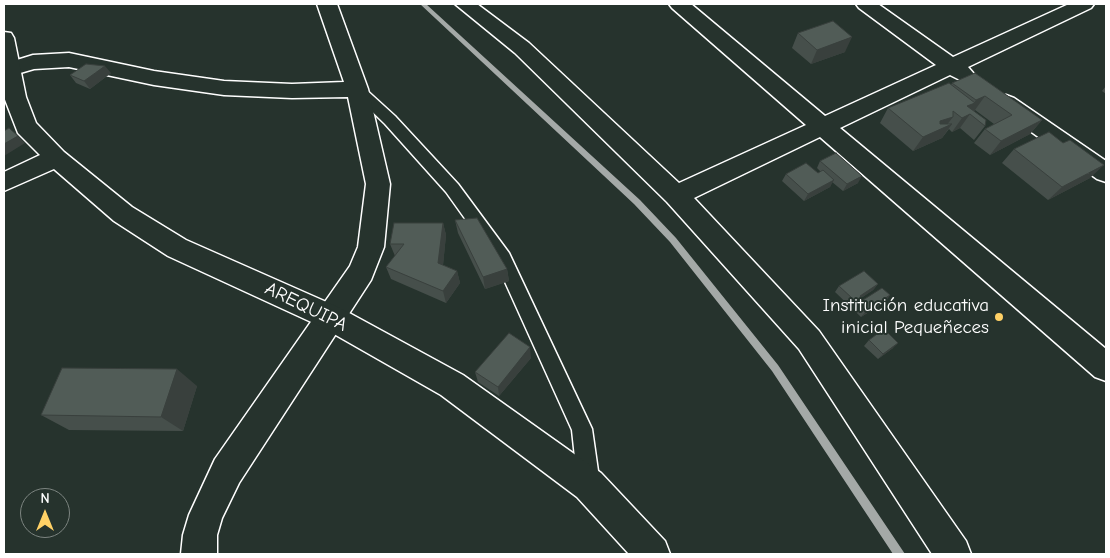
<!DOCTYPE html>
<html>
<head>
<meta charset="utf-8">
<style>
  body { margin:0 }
  #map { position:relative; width:1110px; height:558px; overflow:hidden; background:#26332d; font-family:"Comic Neue",sans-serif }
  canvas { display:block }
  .frame { position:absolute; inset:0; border:5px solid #fff; pointer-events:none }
  .north { position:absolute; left:20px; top:488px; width:50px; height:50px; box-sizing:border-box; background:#26332d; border:1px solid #7d8581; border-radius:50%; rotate:0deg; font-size:14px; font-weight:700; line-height:20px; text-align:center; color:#fff }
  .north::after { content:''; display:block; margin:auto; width:18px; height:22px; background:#ffd166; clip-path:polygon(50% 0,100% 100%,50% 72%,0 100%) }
</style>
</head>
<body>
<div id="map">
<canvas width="1110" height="558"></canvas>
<div class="frame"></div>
<div class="north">N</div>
</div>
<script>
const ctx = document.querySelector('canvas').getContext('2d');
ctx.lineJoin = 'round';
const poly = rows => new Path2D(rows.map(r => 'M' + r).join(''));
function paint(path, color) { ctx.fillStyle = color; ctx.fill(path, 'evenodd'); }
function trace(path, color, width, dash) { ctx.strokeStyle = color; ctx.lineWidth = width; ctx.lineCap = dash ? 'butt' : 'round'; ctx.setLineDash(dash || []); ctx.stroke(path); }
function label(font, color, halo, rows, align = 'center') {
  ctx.font = font + ' "Comic Neue",sans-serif'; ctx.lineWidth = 4; ctx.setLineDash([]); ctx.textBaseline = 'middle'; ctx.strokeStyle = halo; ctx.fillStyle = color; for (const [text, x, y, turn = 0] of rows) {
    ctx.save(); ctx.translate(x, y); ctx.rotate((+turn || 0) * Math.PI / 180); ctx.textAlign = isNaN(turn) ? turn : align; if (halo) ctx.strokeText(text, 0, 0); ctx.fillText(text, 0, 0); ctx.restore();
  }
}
const stream = poly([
  [420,4,426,4,640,200,676,238,778,365,905,554,893,554,772,371,670,242,634,204,420,4]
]);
const service = poly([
  [357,84,362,86,395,116,458,184,509,253,592,429,600,485,597,493,589,496,581,493,578,485,572,430,496,262,446,192,385,124,352,92,350,89,352,86,357,84]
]);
const minor = poly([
  [317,4,337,4,368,89,390,184,384,247,371,280,239,483,222,518,217,535,217,554,181,554,183,535,189,515,215,459,350,266,358,247,366,184,348,97,292,98,224,95,154,85,69,67,34,69,10,76,4,74,4,64,33,55,69,53,154,71,224,81,292,84,344,82,317,4],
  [455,4,477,4,529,43,679,183,806,125,672,8,669,4,691,4,825,116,936,65,859,8,856,4,878,4,953,57,1069,4,1094,4,1091,8,968,67,975,75,972,80,964,82,950,75,840,128,1106,349,1106,381,1095,377,820,137,694,198,819,331,966,541,971,554,932,554,799,349,667,202,515,53,455,4],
  [1006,95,1014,98,1106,161,1106,182,1097,179,998,108,995,103,998,98,1006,95]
]);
const tertiary = poly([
  [4,32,11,33,14,38,26,97,36,123,64,152,132,207,186,240,340,308,463,375,601,473,665,541,670,554,629,554,577,497,441,395,320,326,168,256,114,221,54,169,4,191,4,172,40,155,18,133,4,97,4,32]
]);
const wall = poly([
  [798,33,845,52,811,64,792,48],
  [111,73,90,89,76,83,70,75],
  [975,73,1042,120,1030,134,990,155,974,143,985,129,994,124,975,110,974,111,985,126,974,140,960,128,952,132,949,129,942,138,913,151,880,123,888,108,951,85,952,83],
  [1106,86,1106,94,1102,91],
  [1063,143,1090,178,1048,200,1002,163,1014,149],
  [820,161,858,183,843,191,832,182,830,187,804,201,782,181,786,174,818,173,821,172,817,168],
  [455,220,507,269,509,281,485,289,458,233],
  [443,223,446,235,443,265,457,271,460,283,446,303,391,279,386,267,395,256,390,244],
  [878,284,873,290,861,298,863,300,890,295,885,302,861,317,835,292,839,286],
  [869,340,893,348,878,359,864,346],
  [531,358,499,396,478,382,475,372],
  [197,386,183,431,69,430,41,415]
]);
const shadedWall = poly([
  [852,37,845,52,811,64,817,50],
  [105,66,111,73,90,89,84,81],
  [985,96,975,110,967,114,970,114,960,128,952,132,962,118,967,106,974,103,976,100],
  [953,117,946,126,952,124,942,138,913,151,923,137,940,121],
  [1042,120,1030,134,990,155,1001,141],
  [18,136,25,143,4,156,4,144],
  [1104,165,1090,178,1048,200,1062,187],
  [862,176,858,183,843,191,847,184],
  [834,180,830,187,804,201,808,194],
  [443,223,446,235,442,275,438,263],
  [507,269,509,281,485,289,483,277],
  [457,271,460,283,446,303,443,291],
  [878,284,873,290,855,302,860,296],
  [890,295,885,302,861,317,866,311],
  [898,343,893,348,878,359,883,354],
  [530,347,531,358,499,396,498,387],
  [177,369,197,386,183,431,161,417]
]);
const building = poly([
  [833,21,852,37,817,50,798,33,833,21],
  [86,64,105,66,84,81,70,75,86,64],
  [975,73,1042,120,1001,141,985,129,1012,115,985,96,976,100,952,83,975,73],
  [949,83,975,103,967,106,986,120,985,126,970,114,962,118,953,111,953,117,940,121,940,124,952,124,923,137,888,108,949,83],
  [9,128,18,136,4,144,4,131,9,128],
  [1049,132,1063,143,1070,140,1104,165,1062,187,1014,149,1049,132],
  [836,153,862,176,847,184,820,161,836,153],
  [806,163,818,173,823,170,834,180,808,194,786,174,806,163],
  [477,218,507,269,483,277,455,220,477,218],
  [394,223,443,223,438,263,457,271,443,291,386,267,404,244,390,244,394,223],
  [864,271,878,284,860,296,863,300,882,288,890,295,866,311,839,286,864,271],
  [884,329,898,343,883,354,869,340,884,329],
  [509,333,530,347,498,387,475,372,509,333],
  [62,368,177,369,161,417,41,415,62,368]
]);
const markers = [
  [999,317,5,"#ffd166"]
];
const poiNames = [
  ["Institución educativa",989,306],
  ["inicial Pequeñeces",989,328]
];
const streetNames = [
  ["AREQUIPA",306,307,26]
];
paint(stream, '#a4a9a7');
trace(service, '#fff', 3);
trace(minor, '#fff', 3);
trace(tertiary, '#fff', 3);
paint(service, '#26332d');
paint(minor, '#26332d');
paint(tertiary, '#26332d');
paint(wall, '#464f4b');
paint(shadedWall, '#39403d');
paint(building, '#515c57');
trace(building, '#39403d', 1);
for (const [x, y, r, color] of markers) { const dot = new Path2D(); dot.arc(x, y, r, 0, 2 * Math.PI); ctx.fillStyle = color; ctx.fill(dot); trace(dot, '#26332d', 2); }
label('19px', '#fff', '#26332d', poiNames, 'right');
label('19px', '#fff', '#26332d', streetNames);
</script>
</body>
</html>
